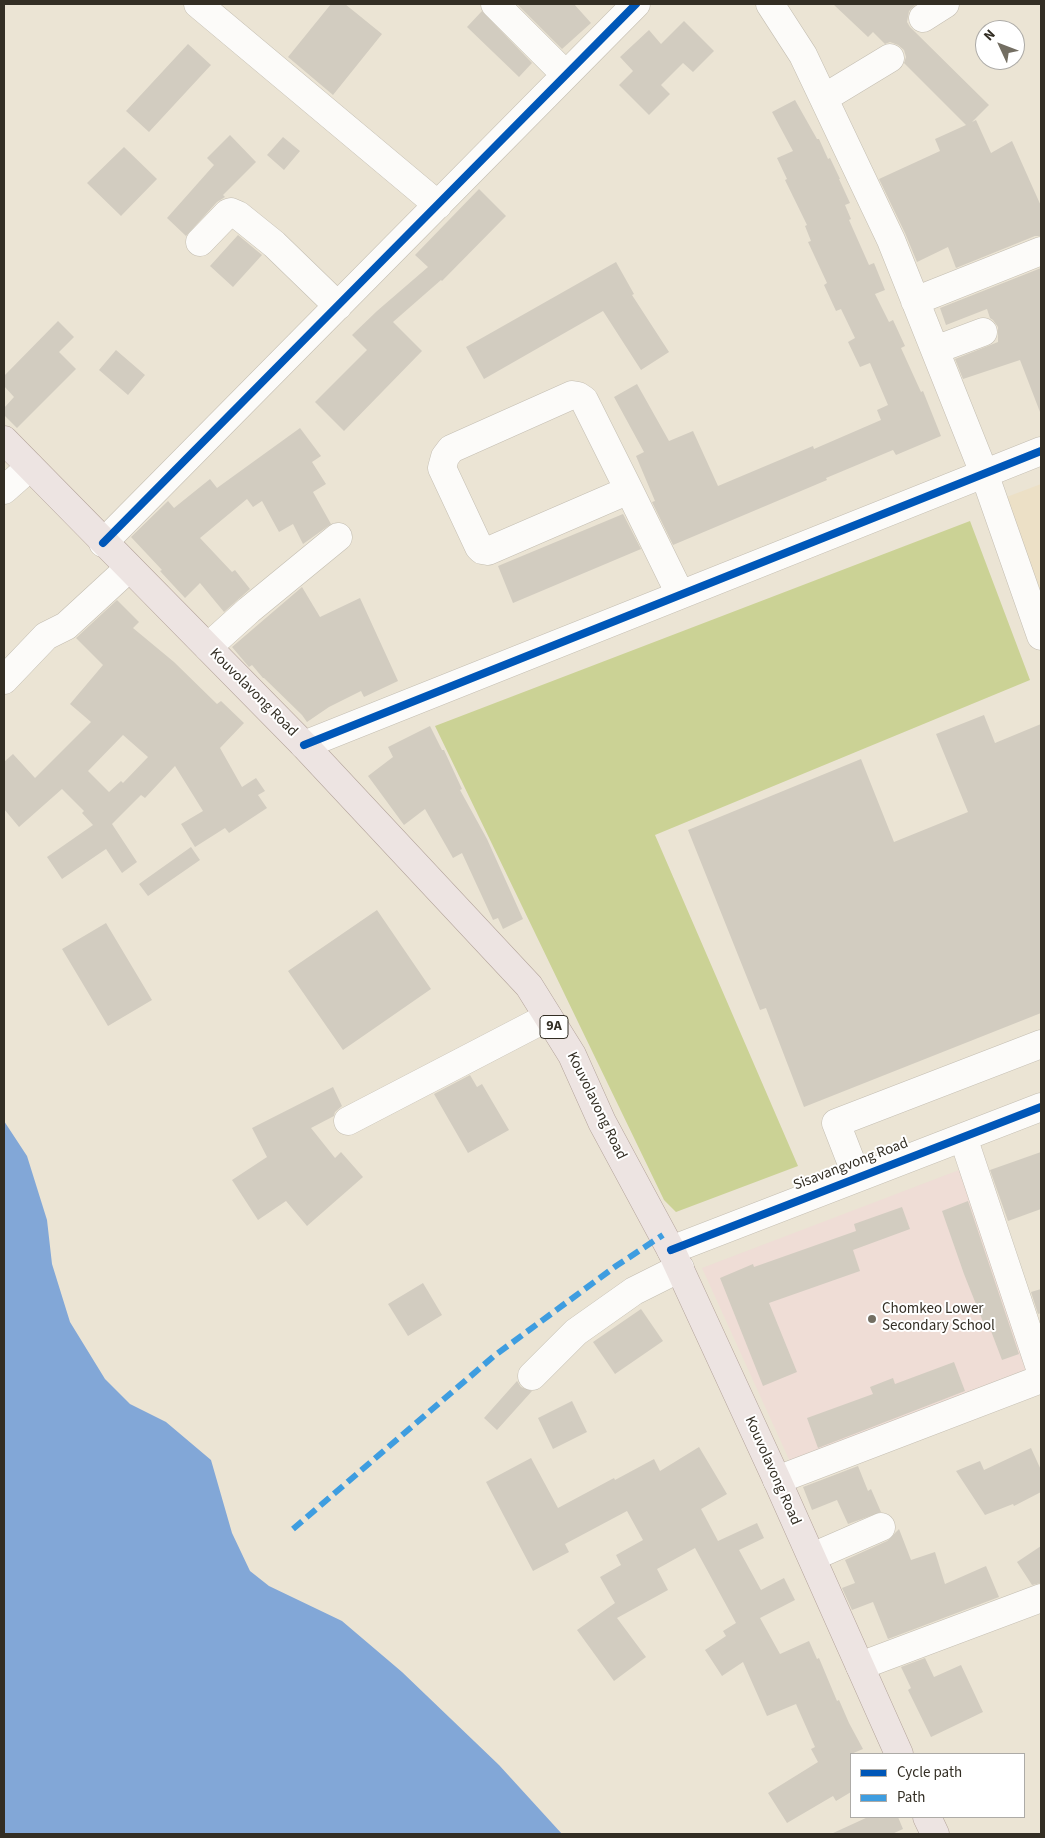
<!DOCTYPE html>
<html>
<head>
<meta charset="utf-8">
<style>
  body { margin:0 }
  #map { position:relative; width:1045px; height:1838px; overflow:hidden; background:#ebe4d4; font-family:"Source Sans 3",sans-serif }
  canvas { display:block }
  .frame { position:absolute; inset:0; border:5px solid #332e24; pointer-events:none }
  .legend { position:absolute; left:850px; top:1753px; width:175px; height:65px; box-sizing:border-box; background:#fff; border:1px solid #adaba7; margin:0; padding:6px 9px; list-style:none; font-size:15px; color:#332e24 }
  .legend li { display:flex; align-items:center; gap:10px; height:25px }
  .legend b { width:25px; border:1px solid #adaba7 }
  .north { position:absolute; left:975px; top:20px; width:50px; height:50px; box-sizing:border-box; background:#fff; border:1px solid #adaba7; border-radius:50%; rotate:313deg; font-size:14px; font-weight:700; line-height:20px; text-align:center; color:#332e24 }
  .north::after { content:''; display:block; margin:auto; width:18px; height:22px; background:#736e62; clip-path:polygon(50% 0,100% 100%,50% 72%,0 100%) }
</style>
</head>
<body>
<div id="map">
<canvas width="1045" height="1838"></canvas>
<div class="frame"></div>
<ul class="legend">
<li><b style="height:6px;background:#0057b8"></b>Cycle path</li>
<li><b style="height:6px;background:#3e9de0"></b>Path</li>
</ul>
<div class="north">N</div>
</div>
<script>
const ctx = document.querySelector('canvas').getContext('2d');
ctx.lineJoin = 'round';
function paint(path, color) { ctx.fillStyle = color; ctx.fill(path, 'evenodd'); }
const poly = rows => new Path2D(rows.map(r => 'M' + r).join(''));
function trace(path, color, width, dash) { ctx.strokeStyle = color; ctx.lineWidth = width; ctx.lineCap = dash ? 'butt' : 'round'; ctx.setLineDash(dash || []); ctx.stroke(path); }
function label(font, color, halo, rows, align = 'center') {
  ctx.font = font + ' "Source Sans 3",sans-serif'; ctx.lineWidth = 4; ctx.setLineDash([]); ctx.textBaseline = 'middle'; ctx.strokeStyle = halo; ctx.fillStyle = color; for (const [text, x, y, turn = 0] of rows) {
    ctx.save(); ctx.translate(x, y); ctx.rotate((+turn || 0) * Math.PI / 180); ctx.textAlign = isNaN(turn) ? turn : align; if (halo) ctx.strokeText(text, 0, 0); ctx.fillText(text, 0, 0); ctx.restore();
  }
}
const built = poly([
  [1041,484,1041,606,1004,498]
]);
const education = poly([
  [967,1167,1035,1369,792,1466,702,1268]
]);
const green = poly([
  [970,521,1030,680,655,835,798,1166,676,1212,664,1200,435,726]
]);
const water = poly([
  [4,1121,27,1156,47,1220,52,1264,70,1322,105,1379,130,1404,166,1422,211,1460,232,1533,250,1571,269,1586,342,1621,402,1672,499,1765,562,1834,4,1834]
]);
const building = poly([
  [331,4,345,4,382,34,333,95,288,57],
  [517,4,574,4,591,23,562,49],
  [833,4,916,4,909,11,907,22,910,27,989,105,972,122,976,120,991,153,1012,141,1041,206,1041,236,1035,236,956,268,948,247,917,262,905,233,879,179,940,151,935,139,966,125,904,63,906,57,904,50,898,45,890,42,885,44,873,32,868,37],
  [482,11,532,63,519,77,467,27],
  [684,21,714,51,693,72,683,63,661,85,670,94,649,115,619,85,633,71,620,57,649,30,661,44],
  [188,44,211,65,149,132,126,111],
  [795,100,817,139,819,139,828,159,830,158,840,179,839,179,850,203,845,205,851,219,849,220,869,265,874,263,885,290,875,294,889,322,893,320,905,346,901,348,921,392,923,391,941,436,896,455,893,450,826,478,827,480,673,545,652,502,655,501,636,456,644,452,614,397,637,384,669,441,693,431,718,486,813,446,814,449,881,420,877,410,888,405,870,363,860,367,848,342,855,338,841,309,836,311,824,285,827,283,808,242,811,241,805,226,807,225,785,180,787,179,777,158,793,151,772,112],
  [230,135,256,162,223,195,225,197,217,202,186,236,167,218,214,165,207,158],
  [283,137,300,151,284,170,267,155],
  [124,147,157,179,121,216,87,183],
  [479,189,506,216,442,281,441,280,393,322,422,351,344,431,315,402,367,350,352,335,377,311,428,267,415,255],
  [238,235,262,255,233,287,210,266],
  [616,262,634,294,632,295,669,352,641,370,603,311,484,379,466,347],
  [1041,268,1041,411,1040,412,1020,360,963,379,955,359,998,342,998,327,993,320,990,318,987,309,946,325,940,308],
  [58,321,74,337,59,352,76,369,17,428,4,415,4,408,14,397,4,386,4,376],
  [116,350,145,375,128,395,99,370],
  [300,428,321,456,312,462,326,484,313,492,331,524,303,544,293,524,279,532,262,501,253,507,247,499,200,538,232,572,235,570,250,589,224,612,200,583,185,598,160,571,162,570,131,537,168,501,174,508,210,479,217,488],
  [623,514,641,549,513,603,498,566],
  [302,587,320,617,360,598,398,681,364,697,361,691,329,707,307,722,302,715,264,678,263,678,252,665,249,667,232,647],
  [117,600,139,622,133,628,174,662,217,704,221,701,244,723,220,748,242,787,256,778,265,791,258,795,267,808,229,833,225,828,195,847,181,824,203,811,175,766,145,798,141,795,112,824,137,862,122,873,106,849,62,879,47,857,93,825,82,813,84,811,62,789,19,827,4,809,4,762,13,754,35,778,91,722,70,704,103,665,76,638],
  [123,735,148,757,123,783,121,781,109,792,88,771],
  [984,715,995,743,1041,724,1041,1013,804,1107,766,1008,760,1010,688,830,861,759,894,842,968,812,936,734],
  [430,726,442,750,444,750,462,789,460,790,487,839,523,919,503,929,498,918,493,920,462,853,453,858,425,809,404,825,368,776,393,757,388,747],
  [191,847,200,860,148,896,139,884],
  [377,910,431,989,343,1050,288,971],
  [106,923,152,1000,108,1026,62,949],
  [470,1075,477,1087,482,1084,509,1130,468,1153,434,1094],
  [333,1087,342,1106,335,1112,334,1116,311,1128,335,1158,341,1152,363,1177,307,1226,286,1201,258,1220,232,1180,267,1157,252,1128],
  [1041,1152,1041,1209,1008,1221,990,1170],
  [968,1201,1019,1354,1002,1360,991,1331,987,1332,964,1274,942,1211],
  [902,1207,910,1229,853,1250,860,1271,769,1303,797,1372,763,1386,720,1278,753,1264,754,1267,856,1231,854,1224],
  [423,1283,442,1315,408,1336,388,1304],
  [1041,1289,1041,1313,1038,1314,1031,1292],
  [641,1309,663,1341,615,1374,593,1342],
  [954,1362,965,1391,818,1448,807,1418,873,1394,870,1387,893,1378,895,1384],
  [517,1381,521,1387,532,1391,497,1430,484,1418],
  [572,1401,587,1432,553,1449,538,1418],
  [699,1447,727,1494,701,1509,718,1541,757,1523,764,1538,739,1550,761,1590,784,1578,795,1600,760,1618,780,1654,809,1641,817,1659,819,1658,837,1701,839,1700,849,1723,863,1749,851,1754,851,1792,836,1801,833,1796,787,1823,768,1793,818,1762,811,1749,815,1747,796,1704,767,1716,743,1662,722,1676,705,1650,726,1636,723,1631,736,1623,695,1548,657,1569,668,1590,617,1618,646,1657,614,1681,577,1630,615,1603,600,1577,621,1565,616,1555,643,1540,627,1511,565,1544,569,1552,533,1571,486,1482,531,1458,558,1508,614,1478,615,1480,654,1459,660,1471],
  [1031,1448,1041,1470,1041,1492,1014,1506,1013,1504,985,1515,956,1471,980,1461,984,1470],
  [858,1466,868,1491,871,1489,881,1512,848,1524,837,1500,812,1510,803,1487],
  [899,1529,911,1560,935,1552,945,1584,986,1566,999,1597,888,1639,873,1602,852,1610,842,1588,855,1583,845,1560,887,1541],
  [1041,1546,1041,1583,1032,1585,1017,1562],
  [925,1658,934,1677,961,1665,983,1712,931,1737,908,1690,911,1688,901,1667],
  [868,1817,898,1817,903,1829,892,1834,831,1834]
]);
const minor = poly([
  [198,4,438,205],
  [495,4,565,74],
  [770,4,803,55,891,240,984,473,1041,636],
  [923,18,945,4],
  [824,98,890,58],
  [200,242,228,213,231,212,238,215,274,244,338,306],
  [915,301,1041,251],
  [935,350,983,332],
  [4,490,30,467],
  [629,490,488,551,482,550,479,547,442,468,445,457,451,449,572,395,578,396,584,400,629,490,680,594],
  [103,543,636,4],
  [208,647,249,610,338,537],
  [4,680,46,636,66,626,129,568],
  [304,745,1041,451],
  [348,1121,548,1017],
  [963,1137,1041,1371],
  [857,1177,836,1123,1041,1044],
  [671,1250,1041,1107],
  [532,1376,576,1332,634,1291,680,1268],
  [777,1480,1041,1379],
  [812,1557,881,1527],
  [860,1666,1041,1598]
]);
const major = poly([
  [4,440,304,745,529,986,572,1055,602,1122,671,1250,777,1480,899,1754],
  [927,1817,935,1834]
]);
const quiet = poly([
  [293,1529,494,1356,616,1266,663,1235]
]);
const cycleway = poly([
  [103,543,636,4],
  [304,745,1041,451],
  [671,1250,1041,1107]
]);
const markers = [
  [872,1319,5,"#736e62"]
];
const shields = [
  [554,1027,28]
];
const shieldNames = [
  ["9A",554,1027]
];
const streetNames = [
  ["Kouvolavong Road",253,693,45],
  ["Kouvolavong Road",596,1106,64],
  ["Sisavangvong Road",851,1165,-21],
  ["Kouvolavong Road",772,1471,66]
];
const poiNames = [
  ["Chomkeo Lower",882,1310],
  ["Secondary School",882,1327]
];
paint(built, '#ece0c6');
paint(education, '#efddd6');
paint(green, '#cbd295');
paint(water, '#82a7d7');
paint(building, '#d2ccc0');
trace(minor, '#c3bdb1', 29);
trace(major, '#b3a39a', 29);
trace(minor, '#fcfbf9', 28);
trace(major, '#ede4e2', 28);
trace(quiet, '#3e9de0', 6, [12, 6]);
trace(cycleway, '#0057b8', 8);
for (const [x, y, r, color] of markers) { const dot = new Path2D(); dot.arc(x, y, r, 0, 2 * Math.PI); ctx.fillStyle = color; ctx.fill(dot); trace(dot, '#fff', 2); }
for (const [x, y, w] of shields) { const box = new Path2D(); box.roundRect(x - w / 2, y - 11.5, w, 23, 4); ctx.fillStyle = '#fff'; ctx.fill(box); trace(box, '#332e24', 1); }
label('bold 14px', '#332e24', null, shieldNames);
label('15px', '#332e24', '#fff', streetNames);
label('15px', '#332e24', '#fff', poiNames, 'left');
</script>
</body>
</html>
